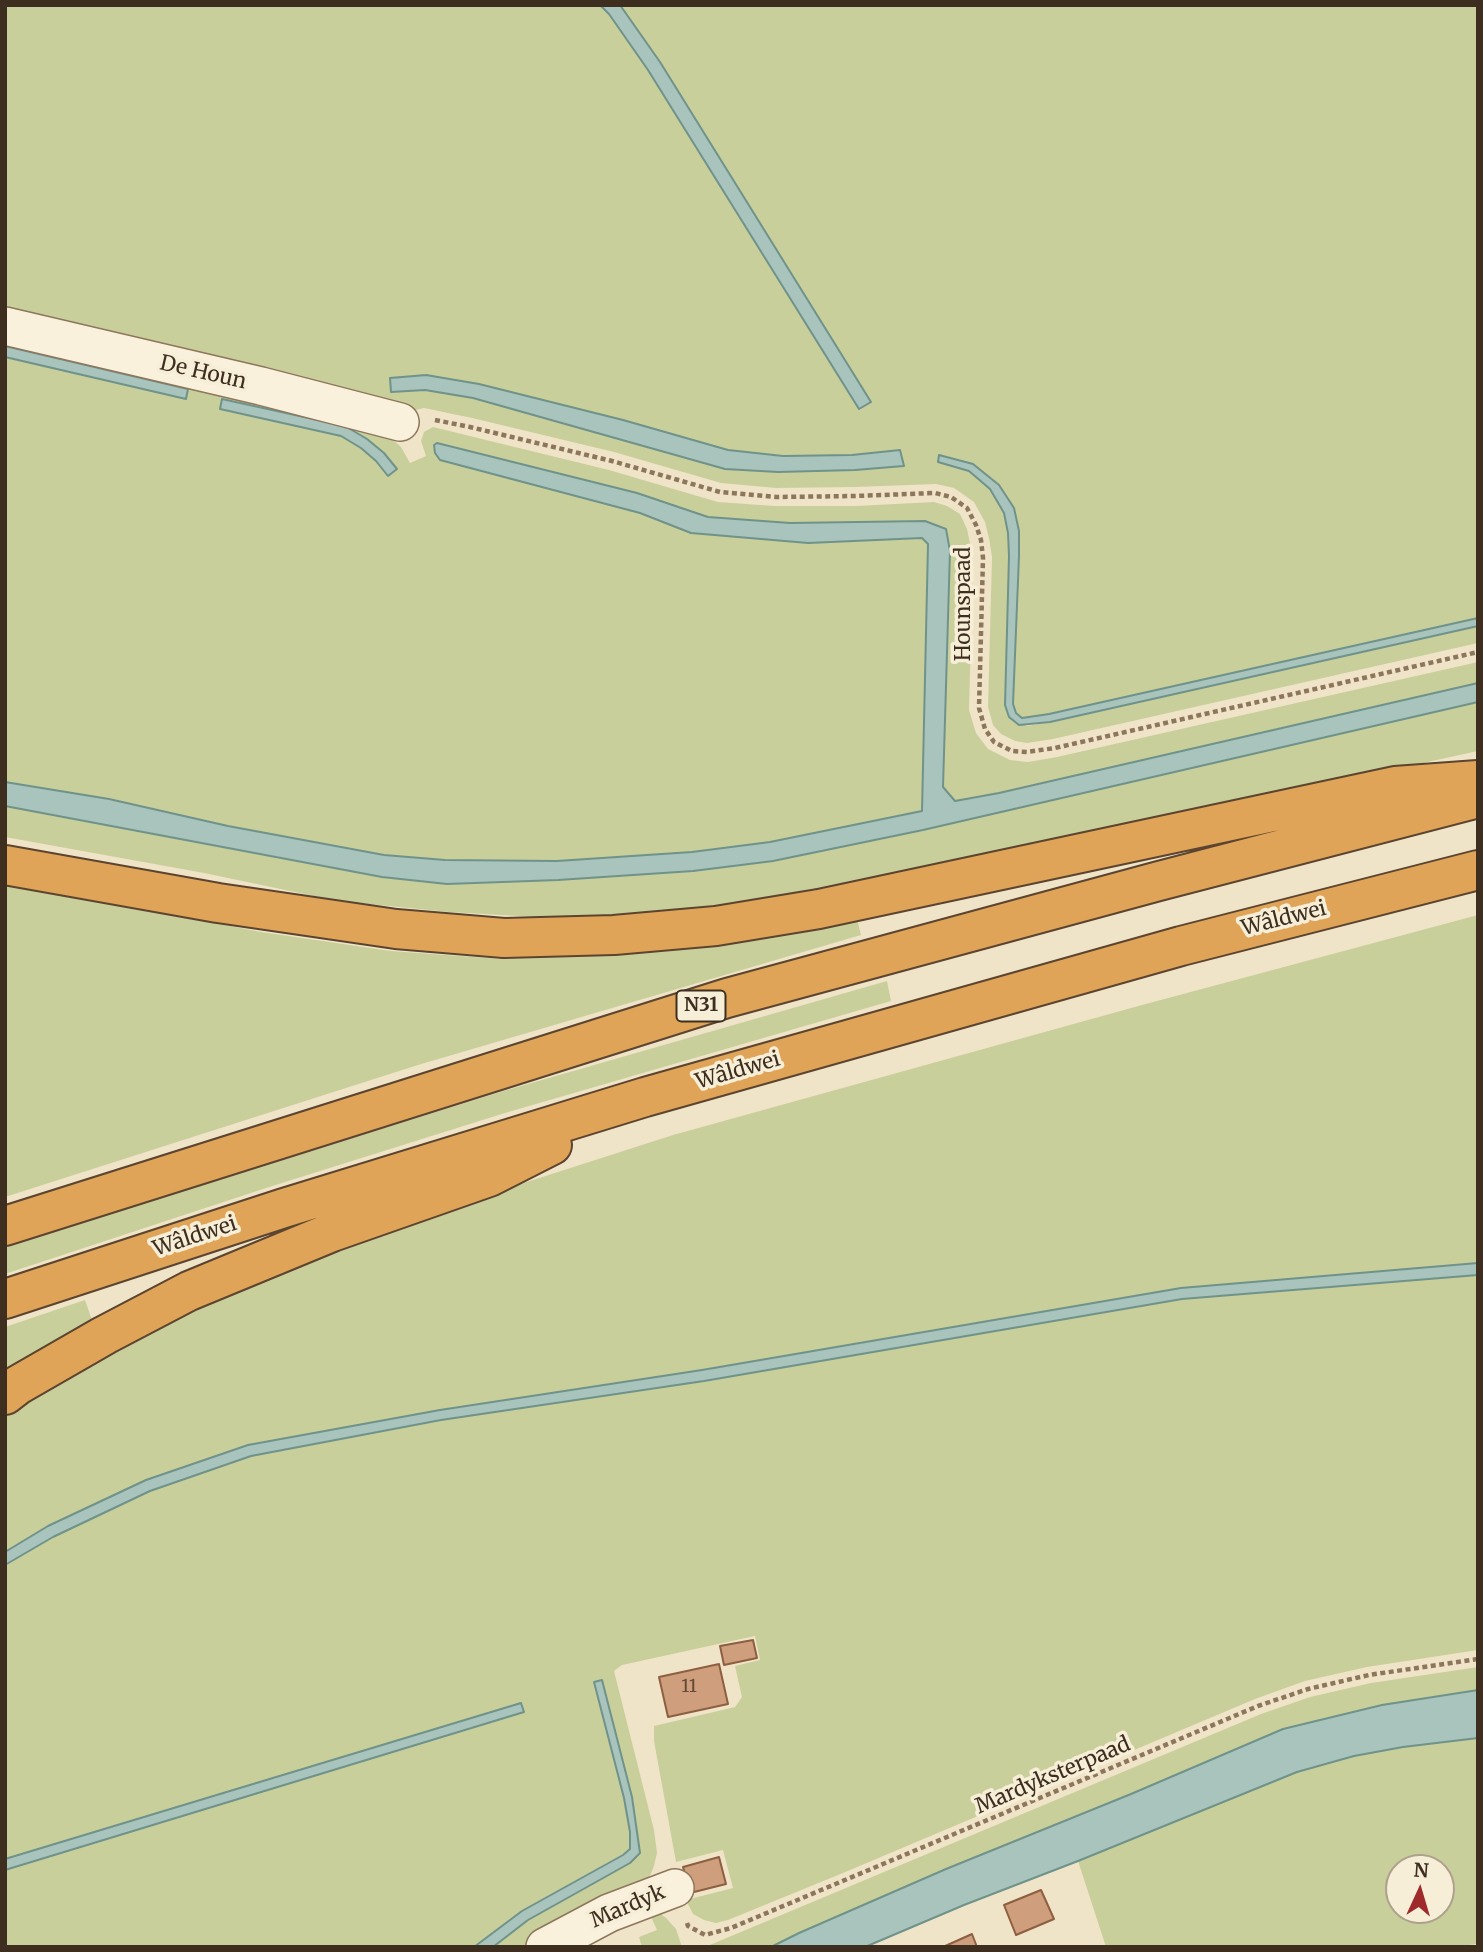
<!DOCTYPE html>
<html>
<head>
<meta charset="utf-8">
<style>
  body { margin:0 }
  #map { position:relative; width:1483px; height:1952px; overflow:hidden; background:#f0e4c8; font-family:Merriweather,serif }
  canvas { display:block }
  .frame { position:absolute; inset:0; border:7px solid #3d2e20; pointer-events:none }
  .north { position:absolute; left:1385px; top:1854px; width:70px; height:70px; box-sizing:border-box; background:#f7eed8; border:2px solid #ada18e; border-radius:50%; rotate:4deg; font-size:19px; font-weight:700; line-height:28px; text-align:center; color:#3d2e20 }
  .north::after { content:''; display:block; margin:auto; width:24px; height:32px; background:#9e2a2b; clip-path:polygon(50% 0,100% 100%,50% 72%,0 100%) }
</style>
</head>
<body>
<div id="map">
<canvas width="1483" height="1952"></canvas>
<div class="frame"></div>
<div class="north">N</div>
</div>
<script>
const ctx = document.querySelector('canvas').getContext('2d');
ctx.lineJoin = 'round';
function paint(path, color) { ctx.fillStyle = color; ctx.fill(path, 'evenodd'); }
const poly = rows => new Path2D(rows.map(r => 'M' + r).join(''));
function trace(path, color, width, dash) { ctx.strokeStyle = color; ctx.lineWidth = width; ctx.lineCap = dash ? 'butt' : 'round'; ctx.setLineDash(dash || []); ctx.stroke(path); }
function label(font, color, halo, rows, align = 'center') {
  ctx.font = font + ' Merriweather,serif'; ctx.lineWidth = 7; ctx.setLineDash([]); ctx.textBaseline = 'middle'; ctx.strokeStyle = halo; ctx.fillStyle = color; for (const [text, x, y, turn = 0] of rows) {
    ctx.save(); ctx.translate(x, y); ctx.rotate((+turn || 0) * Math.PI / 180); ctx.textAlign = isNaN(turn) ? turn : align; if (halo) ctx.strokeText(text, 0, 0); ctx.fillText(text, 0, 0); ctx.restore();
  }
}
const green = poly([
  [5,5,600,5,609,14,648,70,859,409,870,402,660,62,620,5,1478,5,1478,618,1049,714,1022,718,1016,714,1013,704,1019,531,973,464,938,461,969,471,990,489,1004,513,1008,533,1009,556,1005,705,1027,726,1050,722,1478,626,1478,643,1053,739,1027,743,1015,741,1001,734,993,725,988,707,992,557,989,538,985,522,974,502,954,488,936,484,855,487,776,488,721,483,614,452,472,418,424,408,398,414,5,318],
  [426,375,479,384,623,420,728,450,783,456,852,455,900,450,904,466,855,470,680,457,473,398,425,390,392,392,391,378],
  [5,334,382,430,401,447,410,463,426,456,421,441,424,432,433,427,609,470,718,502,775,506,856,506,934,502,947,506,960,514,967,529,973,558,969,710,976,733,988,749,1010,760,1028,762,1057,757,1478,662,1478,683,999,793,955,801,943,787,950,551,946,529,790,523,708,517,637,493,437,443,447,462,566,492,640,513,691,533,808,543,922,538,928,543,922,811,770,842,692,852,557,861,445,860,384,855,228,826,109,799,5,782,5,357,185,399,188,390,5,346],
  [222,399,367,439,384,453,396,469,388,475,376,461,361,448,341,436,221,409],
  [1478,702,1478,751,921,872,836,889,716,906,623,915,536,917,449,912,338,901,204,873,5,837,5,806,382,877,447,884,558,880,693,871,773,861,923,830],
  [5,882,261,932,391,951,501,959,617,953,856,915,861,935,418,1065,5,1197],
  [1478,915,1478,1263,1181,1288,702,1370,440,1410,248,1445,146,1480,48,1526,5,1552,5,1412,229,1288,449,1207,673,1135,1142,1005],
  [887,981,891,1001,505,1113,266,1188,5,1274,5,1247,20,1242,500,1092],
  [1478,1275,1478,1650,1367,1667,1305,1681,1255,1699,843,1873,728,1920,716,1923,704,1920,693,1914,686,1900,733,1888,723,1850,676,1862,654,1741,654,1726,735,1707,742,1697,735,1666,760,1660,755,1636,622,1665,614,1671,654,1830,657,1853,654,1866,649,1878,636,1890,530,1947,493,1947,528,1920,630,1863,640,1853,632,1797,602,1681,594,1683,624,1798,630,1832,630,1849,623,1854,522,1911,474,1947,5,1947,5,1870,524,1712,521,1703,5,1859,5,1565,53,1537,150,1491,251,1456,441,1420,704,1381,1182,1299],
  [85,1300,94,1326,5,1383,5,1327],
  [1478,1667,1478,1690,1382,1705,1283,1729,1131,1794,946,1869,799,1933,771,1947,705,1947,1261,1714,1310,1697,1371,1683],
  [1478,1738,1478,1944,1450,1947,1106,1947,1078,1861,1297,1772,1354,1756,1403,1747],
  [1399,1868,1441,1868,1441,1910,1399,1910],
  [648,1910,658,1912,666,1918,676,1929,682,1947,642,1947,639,1937,657,1930]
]);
const water = poly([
  [600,5,620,5,660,62,871,402,859,409,648,70,609,14,600,5],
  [5,346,188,389,186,399,5,357,5,346],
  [426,375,479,384,623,420,728,450,783,456,852,455,900,450,904,466,855,470,778,472,725,469,473,398,425,390,391,392,390,378,426,375],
  [222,399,345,426,367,439,384,453,397,469,388,476,376,461,361,448,341,436,220,409,222,399],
  [437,443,637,493,708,517,790,523,925,521,946,529,950,551,943,787,955,801,999,793,1478,683,1478,702,923,830,773,861,693,871,558,880,447,884,382,877,5,806,5,782,109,799,228,826,384,855,445,860,557,861,692,852,770,842,922,811,928,544,922,538,808,543,691,533,640,513,440,460,435,453,434,445,437,443],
  [939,455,973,464,999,485,1014,508,1019,531,1019,556,1013,704,1016,713,1022,718,1049,714,1478,618,1478,626,1050,722,1019,725,1009,717,1005,705,1009,556,1008,533,1004,513,990,489,969,471,938,462,939,455],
  [1478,1263,1478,1275,1182,1299,704,1381,441,1420,251,1456,150,1491,53,1537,5,1565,5,1552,48,1526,146,1480,248,1445,440,1410,702,1370,1181,1288,1478,1263],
  [602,1680,632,1797,640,1853,630,1863,528,1920,493,1947,474,1947,522,1911,623,1855,630,1849,630,1832,624,1798,594,1682,602,1680],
  [1478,1690,1478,1738,1403,1747,1354,1756,1297,1772,1078,1861,964,1905,865,1947,771,1947,799,1933,946,1869,1131,1794,1283,1729,1382,1705,1478,1690],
  [521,1703,524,1712,5,1870,5,1859,521,1703]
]);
const building = poly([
  [753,1640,757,1658,724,1665,720,1646,753,1640],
  [719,1664,728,1704,668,1717,659,1677,719,1664],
  [719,1857,726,1884,690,1893,683,1867,719,1857],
  [1041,1890,1054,1919,1016,1935,1004,1905,1041,1890],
  [972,1934,977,1947,943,1947,972,1934]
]);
const path = poly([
  [435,420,470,427,612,461,720,492,776,497,855,496,935,493,951,497,967,508,976,525,981,540,983,558,979,708,985,729,994,742,1012,751,1027,752,1055,748,1478,652],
  [687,1923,688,1926,705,1935,731,1928,1258,1706,1308,1689,1369,1675,1478,1659]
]);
const minor = poly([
  [5,326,261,386,400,422],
  [545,1947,609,1913,675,1888]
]);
const highway = poly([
  [5,865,218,903,396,929,504,938,614,935,716,926,819,909,1395,786,1478,780],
  [5,1226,727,998,1159,881,1478,798],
  [5,1299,284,1208,645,1097,1181,946,1478,870],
  [5,1395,18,1385,105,1335,189,1291,332,1232,489,1177,552,1145]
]);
const numberNames = [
  ["11",689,1687]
];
const shields = [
  [701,1006,49]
];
const shieldNames = [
  ["N31",701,1006]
];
const streetNames = [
  ["De Houn",203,373,13],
  ["Hounspaad",964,604,-90],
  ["Wâldwei",1284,919,-14],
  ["Wâldwei",738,1071,-16],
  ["Wâldwei",195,1237,-18],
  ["Mardyksterpaad",1053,1776,-23],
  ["Mardyk",628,1907,-23]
];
paint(green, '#c9cf9b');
paint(water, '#a9c4bc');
trace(water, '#6f938a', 2);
paint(building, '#cf9f7d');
trace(building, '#8d5f41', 2);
trace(minor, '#8d765c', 40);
trace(highway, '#5b4430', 42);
trace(path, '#8d765c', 4.5, [5, 3.5]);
trace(minor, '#faf1dc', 37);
trace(highway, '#e0a458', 38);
label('18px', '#624a37', null, numberNames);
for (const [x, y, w] of shields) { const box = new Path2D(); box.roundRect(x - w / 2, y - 15.5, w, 31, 5); ctx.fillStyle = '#f7eed8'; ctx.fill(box); trace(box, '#3d2e20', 2); }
label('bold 19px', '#3d2e20', null, shieldNames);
label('21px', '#3d2e20', '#f7eed8', streetNames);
</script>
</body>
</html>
